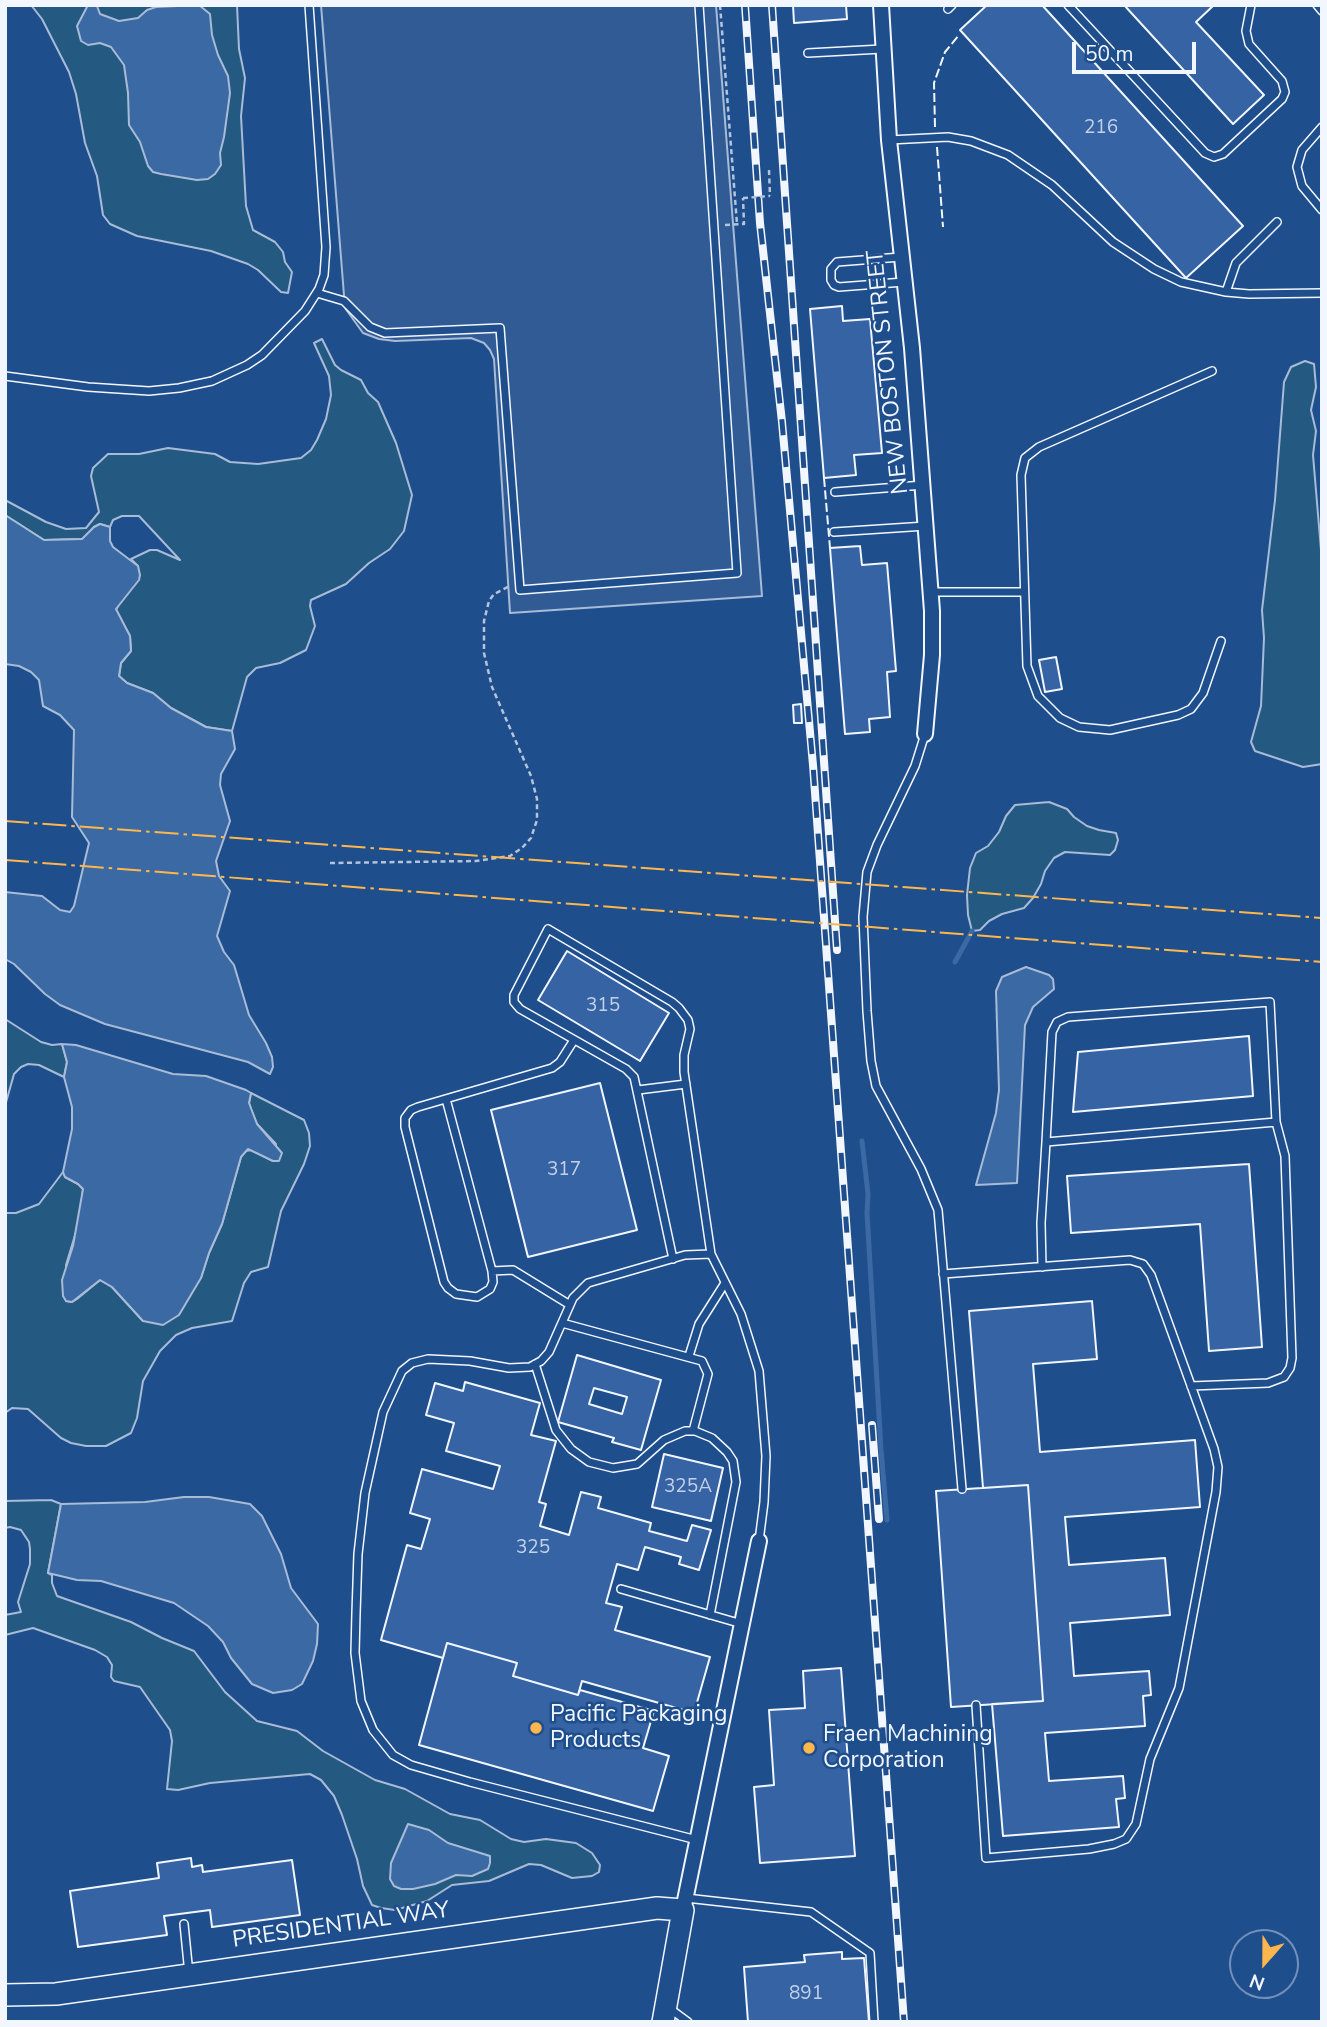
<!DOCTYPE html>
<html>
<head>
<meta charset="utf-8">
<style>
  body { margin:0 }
  #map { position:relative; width:1327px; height:2027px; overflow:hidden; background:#1f4e8c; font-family:"Nunito Sans",sans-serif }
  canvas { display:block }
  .frame { position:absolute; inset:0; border:7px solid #f2f6ff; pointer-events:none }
  .north { position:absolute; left:1229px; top:1929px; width:70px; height:70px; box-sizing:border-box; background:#1f4e8c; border:2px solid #7391ba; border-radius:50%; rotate:201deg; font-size:19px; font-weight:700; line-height:28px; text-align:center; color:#f2f6ff }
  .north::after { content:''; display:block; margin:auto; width:24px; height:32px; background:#ffb74d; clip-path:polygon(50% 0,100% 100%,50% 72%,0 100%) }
  .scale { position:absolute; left:1072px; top:42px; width:124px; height:32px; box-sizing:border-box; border:4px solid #f2f6ff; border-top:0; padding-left:9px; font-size:21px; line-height:24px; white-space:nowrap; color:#f2f6ff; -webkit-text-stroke:5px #1f4e8c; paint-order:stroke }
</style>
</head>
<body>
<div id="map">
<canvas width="1327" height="2027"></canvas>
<div class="frame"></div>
<div class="north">N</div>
<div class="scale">50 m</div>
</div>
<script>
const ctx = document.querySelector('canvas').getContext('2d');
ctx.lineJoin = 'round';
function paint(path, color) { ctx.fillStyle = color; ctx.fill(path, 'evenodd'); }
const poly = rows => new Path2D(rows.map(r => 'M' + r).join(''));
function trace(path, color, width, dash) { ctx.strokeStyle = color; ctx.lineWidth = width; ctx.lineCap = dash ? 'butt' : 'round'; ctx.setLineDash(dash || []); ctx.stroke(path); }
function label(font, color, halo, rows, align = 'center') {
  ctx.font = font + ' "Nunito Sans",sans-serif'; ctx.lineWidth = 5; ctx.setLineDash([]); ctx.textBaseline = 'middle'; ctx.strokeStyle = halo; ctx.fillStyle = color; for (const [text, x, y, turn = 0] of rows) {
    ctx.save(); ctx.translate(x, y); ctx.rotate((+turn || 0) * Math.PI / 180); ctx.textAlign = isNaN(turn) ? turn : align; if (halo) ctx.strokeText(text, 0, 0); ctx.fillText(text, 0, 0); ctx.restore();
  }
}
const green = poly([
  [31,5,237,5,239,49,245,78,241,116,246,206,253,230,275,242,283,252,285,262,292,272,288,293,281,292,258,270,248,264,211,251,137,236,110,224,103,215,97,176,85,143,76,94,69,72,42,19,31,5],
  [322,339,335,365,341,370,361,380,368,393,378,402,396,443,412,495,404,531,390,549,369,563,346,584,311,600,310,606,315,626,306,650,280,663,256,668,247,677,232,731,206,727,171,708,153,693,127,683,119,676,121,663,131,651,130,636,116,610,138,566,131,559,150,550,157,550,180,560,139,516,122,516,113,520,110,527,100,524,94,527,83,539,44,540,5,515,5,500,46,522,66,529,86,528,99,512,91,476,93,468,108,454,139,454,168,448,215,454,230,462,258,464,301,458,311,450,317,440,326,419,331,395,329,376,314,343,322,339],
  [1305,361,1314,364,1316,387,1311,410,1316,431,1313,455,1321,550,1322,764,1303,767,1255,751,1251,742,1261,706,1264,638,1262,610,1275,500,1284,382,1291,367,1305,361],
  [1049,802,1067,809,1074,817,1087,826,1099,830,1116,833,1118,840,1115,850,1110,855,1065,852,1054,858,1045,871,1041,884,1033,898,1024,908,1002,914,989,921,980,930,972,931,968,915,967,895,970,868,976,853,988,846,999,832,1006,816,1015,805,1049,802],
  [5,1019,41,1042,52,1045,62,1044,67,1062,64,1077,39,1065,28,1064,21,1067,14,1074,5,1106,5,1019],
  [251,1093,304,1120,309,1133,310,1146,304,1164,281,1211,268,1267,251,1272,244,1283,232,1321,192,1328,176,1335,160,1351,143,1381,137,1418,131,1433,106,1446,86,1446,71,1443,61,1438,28,1409,12,1408,5,1413,5,1213,16,1213,39,1204,63,1172,65,1177,78,1184,83,1189,79,1222,66,1265,66,1301,72,1302,77,1299,100,1280,112,1287,143,1321,201,1278,209,1253,222,1224,241,1157,245,1151,252,1150,273,1161,276,1144,257,1124,252,1112,249,1103,251,1093],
  [51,1500,61,1504,48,1573,52,1575,52,1583,57,1596,131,1622,162,1638,194,1651,225,1692,257,1721,297,1731,323,1751,375,1780,405,1789,450,1814,480,1820,511,1839,524,1842,546,1839,576,1843,592,1853,600,1865,599,1872,592,1876,572,1878,541,1865,529,1864,489,1881,452,1885,427,1901,395,1910,381,1908,372,1905,363,1886,357,1859,342,1815,334,1796,321,1780,310,1774,210,1783,178,1790,167,1789,172,1741,170,1730,140,1687,114,1681,111,1677,112,1665,107,1657,95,1650,33,1628,5,1635,5,1615,21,1612,18,1602,30,1564,30,1549,29,1542,21,1530,10,1527,5,1528,5,1501,51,1500]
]);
const parking = poly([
  [321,5,716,5,762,596,510,613,494,359,490,350,484,343,471,338,395,341,379,339,363,333,345,308,321,5]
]);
const water = poly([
  [88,5,97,6,100,14,119,21,138,18,147,10,156,7,199,5,210,14,212,35,218,55,228,76,230,93,224,137,220,153,221,165,215,174,208,179,197,180,161,174,153,172,148,166,140,142,129,125,128,93,124,65,111,47,100,43,88,45,81,41,77,26,88,5],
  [5,515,44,540,82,539,94,527,100,524,110,527,110,541,113,547,138,566,140,575,139,580,116,609,130,636,131,651,121,663,119,676,127,683,153,693,171,708,206,727,232,731,235,749,221,774,220,785,230,821,216,861,219,876,230,891,217,936,224,952,234,965,249,1015,266,1043,272,1057,273,1067,270,1074,248,1062,105,1024,60,1005,45,994,14,964,5,959,5,892,42,896,60,910,70,912,74,906,89,843,72,817,74,730,60,715,43,706,39,680,31,672,19,666,5,664,5,515],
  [1026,967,1049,975,1053,979,1054,989,1033,1007,1025,1025,1017,1183,976,1185,996,1113,999,1090,996,991,1002,977,1026,967],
  [62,1044,76,1045,173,1074,206,1076,246,1090,251,1093,249,1103,257,1124,282,1153,279,1161,273,1161,248,1149,241,1157,222,1224,209,1253,201,1278,179,1315,163,1325,143,1321,112,1287,100,1280,72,1302,66,1301,63,1296,62,1280,73,1246,83,1189,78,1184,65,1177,63,1172,72,1129,72,1107,64,1077,67,1062,62,1044],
  [184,1497,209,1497,250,1504,262,1516,281,1554,291,1588,318,1624,317,1644,313,1661,302,1684,292,1690,273,1693,252,1684,231,1658,223,1642,208,1626,174,1603,101,1581,77,1580,48,1573,61,1504,145,1502,184,1497],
  [408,1824,429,1830,448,1843,490,1856,490,1863,488,1869,472,1876,456,1875,435,1884,413,1889,401,1889,394,1886,390,1879,391,1863,408,1824]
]);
const stream = poly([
  [955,962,972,931],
  [862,1141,868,1194,867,1213,881,1449,887,1520]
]);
const building = poly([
  [793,5,846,5,847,19,794,23,793,5],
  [987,5,1042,5,1243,226,1186,278,960,30,987,5],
  [1124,5,1214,5,1196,22,1264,95,1233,124,1124,5],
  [842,306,843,321,870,319,882,453,854,455,856,475,824,478,810,309,842,306],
  [860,546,862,565,887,563,896,671,887,672,890,717,869,719,870,732,845,734,830,548,860,546],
  [1056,657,1062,689,1045,692,1039,660,1056,657],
  [801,704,802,723,794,723,793,705,801,704],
  [567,951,669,1013,640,1061,538,1000,567,951],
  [1249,1036,1253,1096,1073,1112,1078,1052,1249,1036],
  [600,1083,637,1230,528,1257,491,1110,600,1083],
  [1249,1164,1262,1347,1209,1351,1200,1224,1071,1233,1067,1176,1249,1164],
  [1092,1301,1097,1359,1033,1364,1040,1452,1195,1440,1200,1507,1065,1517,1069,1565,1165,1558,1170,1615,1070,1623,1074,1676,1149,1671,1151,1695,1143,1696,1145,1726,1045,1733,1049,1781,1123,1776,1125,1798,1116,1799,1119,1827,1003,1836,992,1704,1043,1701,1028,1485,983,1488,969,1311,1092,1301],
  [577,1355,661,1380,641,1450,612,1442,614,1438,558,1422,577,1355],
  [594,1388,627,1397,622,1414,589,1404,594,1388],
  [465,1382,540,1403,531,1435,556,1441,539,1502,546,1504,540,1526,569,1535,581,1492,601,1497,598,1508,651,1523,649,1531,687,1541,692,1525,711,1530,699,1570,679,1564,681,1557,645,1547,638,1570,617,1564,606,1603,622,1607,615,1630,710,1657,694,1713,582,1681,578,1695,513,1676,517,1663,447,1643,443,1658,381,1640,407,1545,421,1549,430,1519,410,1513,422,1469,493,1489,500,1466,446,1451,454,1423,426,1415,435,1383,463,1391,465,1382],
  [664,1454,723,1468,711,1521,652,1507,664,1454],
  [1028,1485,1043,1701,951,1707,936,1491,1028,1485],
  [447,1643,517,1663,513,1676,578,1695,580,1690,654,1711,643,1748,669,1756,653,1811,419,1745,447,1643],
  [841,1668,855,1856,760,1863,754,1787,774,1785,769,1710,805,1708,803,1671,841,1668],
  [191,1858,192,1867,202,1865,203,1872,292,1860,300,1915,212,1927,210,1910,164,1916,167,1935,78,1947,70,1891,159,1878,157,1863,191,1858],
  [842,1952,842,1959,864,1958,869,2022,748,2022,744,1967,805,1962,804,1955,842,1952]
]);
const path = poly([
  [720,5,737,224],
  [769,170,770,196],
  [725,225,744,224,743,198],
  [330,863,476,861,510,856,522,848,531,838,537,820,537,799,531,776,492,687,484,653,484,621,489,601,494,594,510,586]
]);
const lane = poly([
  [1068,5,1205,153,1214,157,1223,154,1282,99,1285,92,1282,81,1249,44,1246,31,1251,5],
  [1317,5,1322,11],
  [948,9,952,5],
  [808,53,882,49],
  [1322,127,1302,150,1297,167,1302,186,1322,210],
  [889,140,948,137,971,141,1008,155,1052,185,1113,242,1154,269,1181,282,1226,292,1249,294,1322,293],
  [901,257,837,262,831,269,831,280,834,285,839,287,904,282],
  [1226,292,1236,263,1277,222],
  [317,293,344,301,370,327,385,333,500,328,520,590,737,573,699,5],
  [1212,371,1039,447,1025,458,1021,475,1027,666,1038,696,1060,718,1079,727,1110,730,1178,715,1191,709,1203,693,1221,641],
  [5,376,88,387,149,391,179,388,212,381,247,365,262,355,305,311,319,289,324,275,326,247,309,5],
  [835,492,923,485],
  [834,532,926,526],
  [931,592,1024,592],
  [925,734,915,766,877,845,867,872,863,917,867,1011,871,1061,876,1086,921,1169,938,1210,962,1489],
  [638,1090,686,1084],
  [446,1099,492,1271,493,1282,490,1289,477,1297,456,1294,448,1288,444,1282,405,1127,405,1118,411,1110,418,1107,552,1068,560,1062,574,1040],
  [1046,1142,1052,1032,1057,1022,1068,1017,1270,1002,1276,1122],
  [673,1259,634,1077,626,1069,520,1009,514,1002,514,995,548,929,672,1002,679,1008,688,1020,690,1029,684,1055,684,1072,711,1254,741,1314,759,1371,766,1456,764,1502,759,1541],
  [1042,1267,1041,1223,1046,1142,1276,1122,1285,1156,1292,1358,1290,1368,1284,1377,1268,1383,1191,1386],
  [492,1271,513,1270,570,1305],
  [943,1274,1130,1260,1143,1264,1151,1275,1214,1449,1218,1467,1216,1492,1179,1688,1150,1759,1136,1824,1126,1839,1114,1844,1089,1849,986,1858,976,1705],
  [562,1323,702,1361,708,1374,693,1431],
  [689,1356,699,1324,725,1283],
  [535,1364,556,1430,571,1449,589,1462,613,1468,637,1464,664,1440,685,1431,695,1431,712,1438,727,1452,733,1461,736,1482,710,1615],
  [621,1589,742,1624],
  [697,1840,470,1782,411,1765,393,1755,373,1730,361,1701,355,1653,356,1613,358,1554,365,1493,383,1412,402,1371,412,1363,428,1359,470,1361,509,1368,530,1367,541,1361,549,1352,573,1298,588,1283,685,1255,711,1254],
  [686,1898,811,1912,870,1953,874,2022],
  [184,1924,189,1974],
  [669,2008,688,2022]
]);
const street = poly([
  [881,5,889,140,912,348,932,611,932,655,925,734],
  [683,1910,759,1541]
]);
const secondary = poly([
  [5,1995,56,1994,657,1908,683,1910,663,2022]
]);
const rail = poly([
  [745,5,760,223,782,422,813,765,904,2022],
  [772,5,837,950],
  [872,1425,879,1519]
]);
const pathBridge = poly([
  [743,198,770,196]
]);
const fence = poly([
  [935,127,934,83,945,52,959,35],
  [937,147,943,227],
  [824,478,830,548]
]);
const power = poly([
  [5,821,1322,918],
  [5,860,1322,962]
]);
const markers = [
  [536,1728,7,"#ffb74d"],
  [809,1748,7,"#ffb74d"]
];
const numberNames = [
  ["216",1101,128],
  ["315",603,1006],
  ["317",564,1170],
  ["325A",688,1487],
  ["325",533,1548],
  ["891",806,1994]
];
const streetNames = [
  ["NEW BOSTON STREET",889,372,-96],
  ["PRESIDENTIAL WAY",341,1926,-8]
];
const poiNames = [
  ["Pacific Packaging",550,1715],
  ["Products",550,1741],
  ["Fraen Machining",823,1735],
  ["Corporation",823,1761]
];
paint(green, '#245a82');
trace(green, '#a8bbd7', 2);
paint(parking, '#305b95');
trace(parking, '#a8bbd7', 2);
paint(water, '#3b69a3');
trace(water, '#a8bbd7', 2);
trace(stream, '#3b69a3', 5);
paint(building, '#3563a3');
trace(building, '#f2f6ff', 2);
trace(lane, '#f2f6ff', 10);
trace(street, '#f2f6ff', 18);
trace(secondary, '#f2f6ff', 24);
trace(path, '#b3c4dc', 2.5, [5, 3.5]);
trace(lane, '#1f4e8c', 7);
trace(street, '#1f4e8c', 14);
trace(secondary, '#1f4e8c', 21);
trace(rail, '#f2f6ff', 8);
trace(rail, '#1f4e8c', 5, [16]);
trace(pathBridge, '#b3c4dc', 2.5, [5, 3.5]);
trace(fence, '#f2f6ff', 2, [9, 3.5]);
trace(power, '#ffb74d', 2, [24, 5, 3.5, 5]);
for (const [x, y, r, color] of markers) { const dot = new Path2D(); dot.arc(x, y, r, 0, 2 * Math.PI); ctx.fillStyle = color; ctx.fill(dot); trace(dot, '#1f4e8c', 2.5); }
label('19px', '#c3d1e8', null, numberNames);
label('23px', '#f2f6ff', '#1f4e8c', streetNames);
label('23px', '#f2f6ff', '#1f4e8c', poiNames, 'left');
</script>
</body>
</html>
